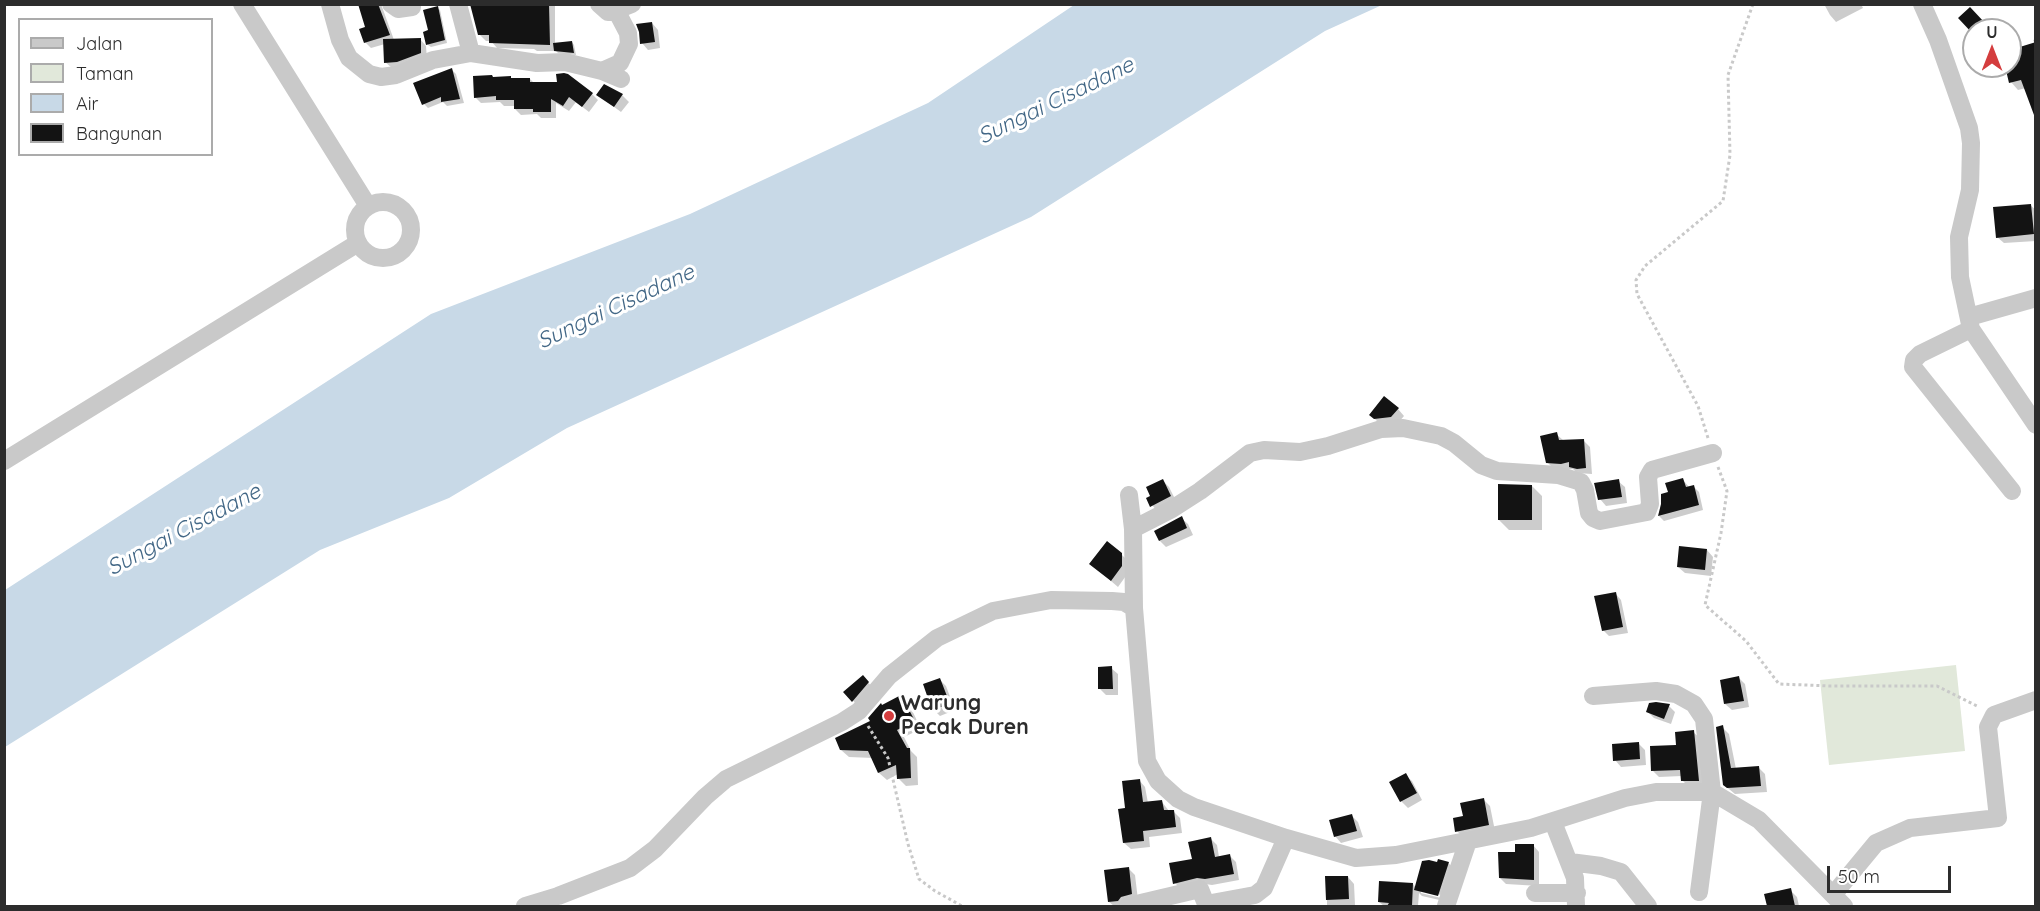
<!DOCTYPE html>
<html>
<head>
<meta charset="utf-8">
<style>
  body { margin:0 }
  #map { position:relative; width:2040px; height:911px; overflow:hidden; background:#fff; font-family:Quicksand,sans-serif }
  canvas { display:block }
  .frame { position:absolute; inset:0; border:6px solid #2c2c2c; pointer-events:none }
  .legend { position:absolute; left:18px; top:18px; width:195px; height:138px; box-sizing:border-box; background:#fff; border:2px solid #ababab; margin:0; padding:8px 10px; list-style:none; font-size:18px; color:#2c2c2c }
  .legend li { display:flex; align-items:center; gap:12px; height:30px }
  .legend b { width:30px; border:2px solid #ababab }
  .north { position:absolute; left:1962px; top:18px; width:60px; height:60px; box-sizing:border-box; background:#fff; border:2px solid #ababab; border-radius:50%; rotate:0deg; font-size:16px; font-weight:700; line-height:24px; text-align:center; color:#2c2c2c }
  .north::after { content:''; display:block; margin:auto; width:21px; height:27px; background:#d43d3e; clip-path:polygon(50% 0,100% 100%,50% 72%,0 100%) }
  .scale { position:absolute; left:1827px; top:866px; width:124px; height:27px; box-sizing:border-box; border:3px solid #2c2c2c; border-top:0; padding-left:8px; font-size:18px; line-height:21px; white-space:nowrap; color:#2c2c2c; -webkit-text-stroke:4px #fff; paint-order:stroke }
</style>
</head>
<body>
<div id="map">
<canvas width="2040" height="911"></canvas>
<div class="frame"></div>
<ul class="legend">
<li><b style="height:8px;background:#c9c9c9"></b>Jalan</li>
<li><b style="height:16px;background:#e1e8da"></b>Taman</li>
<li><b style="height:16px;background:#c8d9e7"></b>Air</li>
<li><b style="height:16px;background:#131313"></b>Bangunan</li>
</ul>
<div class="north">U</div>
<div class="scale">50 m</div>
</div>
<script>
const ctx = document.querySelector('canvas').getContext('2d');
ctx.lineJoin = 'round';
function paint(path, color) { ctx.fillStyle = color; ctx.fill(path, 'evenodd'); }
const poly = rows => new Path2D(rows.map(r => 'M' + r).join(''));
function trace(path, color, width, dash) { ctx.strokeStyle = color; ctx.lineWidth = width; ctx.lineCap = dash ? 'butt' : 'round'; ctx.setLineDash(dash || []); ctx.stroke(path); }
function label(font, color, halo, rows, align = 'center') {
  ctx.font = font + ' Quicksand,sans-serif'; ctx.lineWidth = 6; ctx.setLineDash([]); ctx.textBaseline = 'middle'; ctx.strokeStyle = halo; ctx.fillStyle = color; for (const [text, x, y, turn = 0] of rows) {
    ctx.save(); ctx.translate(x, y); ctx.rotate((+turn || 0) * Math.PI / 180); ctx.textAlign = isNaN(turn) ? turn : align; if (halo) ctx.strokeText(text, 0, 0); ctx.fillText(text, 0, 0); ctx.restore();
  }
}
const green = poly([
  [1956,665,1965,751,1829,765,1820,680]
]);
const water = poly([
  [1074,5,1382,5,1325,31,1031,217,567,428,449,498,320,550,5,747,5,590,431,314,690,214,928,103]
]);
const shadow = poly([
  [359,4,381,4,394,40,420,39,426,46,427,59,392,68,385,62,385,44,371,48,365,42,367,28],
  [528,4,555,4,555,44,572,42,574,45,576,55,558,53,556,51,537,51,534,49,497,48,491,41,486,41,479,34],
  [1824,4,1861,4,1863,8,1836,22,1830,15],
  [437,8,440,10,447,43,431,47,428,45,425,33,430,31],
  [1970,9,1990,30,1974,30,1974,32,1961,18],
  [652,23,658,30,660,48,648,50,642,43],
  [2036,39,2036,112,2026,88,2018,90,2011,82,2006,66,2010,66,2010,51,2035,44,2033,40],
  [452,70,456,74,464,103,447,106,443,102,428,108,424,104],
  [494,78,530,79,534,83,592,94,598,100,589,112,576,102,569,111,556,103,556,118,541,118,537,114,521,115,515,109,515,106,504,106,500,102,481,103,475,97],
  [604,86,622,95,629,102,621,112,598,95],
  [2030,205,2036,210,2036,241,2004,243,1997,237],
  [1398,409,1404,416,1398,423,1377,421,1371,415],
  [1556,434,1563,440,1583,440,1590,447,1592,474,1577,473,1573,469,1554,469,1547,462],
  [1683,480,1689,487,1693,486,1699,492,1703,510,1664,521,1659,516,1669,493],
  [1163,481,1169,487,1177,503,1158,513,1148,499],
  [1618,481,1625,487,1627,503,1606,506,1600,499],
  [1532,486,1542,496,1542,530,1509,530,1499,520],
  [1181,518,1188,524,1193,535,1166,547,1160,541],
  [1707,550,1713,557,1711,576,1685,573,1678,567],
  [1121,554,1128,561,1128,573,1118,587,1091,564],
  [1615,593,1621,600,1628,633,1609,636,1603,630],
  [1111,668,1118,674,1118,695,1106,695,1100,689],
  [863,677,874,689,859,707,845,692],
  [1739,678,1745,684,1749,707,1732,710,1725,704],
  [940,680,946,686,955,710,940,716,933,709],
  [901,696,909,704,921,729,904,737,911,751,917,757,918,785,906,786,899,779,898,774,887,780,879,773,873,758,849,757,841,750,872,721,883,707],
  [1669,706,1675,712,1671,724,1654,718,1647,711],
  [1722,727,1729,734,1736,769,1759,768,1765,774,1767,792,1735,794,1724,785],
  [1693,732,1700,738,1705,787,1689,787,1682,780,1682,776,1659,777,1653,771],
  [1638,743,1645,750,1646,765,1621,767,1615,760],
  [1405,775,1412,781,1422,800,1408,808,1401,801],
  [1139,780,1145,787,1148,803,1162,802,1169,811,1173,811,1180,818,1182,833,1149,837,1150,847,1131,849,1124,843,1127,809],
  [1484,800,1490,806,1495,831,1463,837,1457,831,1465,817],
  [1352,816,1358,822,1363,837,1341,843,1335,836],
  [1211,839,1217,845,1219,857,1229,855,1236,862,1239,880,1212,885,1205,884,1181,889,1175,883],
  [1533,845,1539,852,1539,886,1506,884,1500,878,1517,853],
  [1448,863,1455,869,1444,901,1422,896,1419,893,1418,906,1384,906,1379,902,1413,884,1416,888],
  [1421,890,1445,896,1445,899,1421,893],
  [1128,868,1135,875,1138,900,1125,906,1114,906,1109,902],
  [1348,877,1354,884,1355,905,1327,906,1327,878],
  [1790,890,1797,897,1799,906,1769,906,1766,895]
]);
const building = poly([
  [358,4,378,4,390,35,364,43,359,29,365,27],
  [470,4,549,4,550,45,489,43,489,35,478,35],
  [438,6,445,40,426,45,423,32,428,30,423,10],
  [1970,7,1985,23,1978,30,1974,30,1973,34,1958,18],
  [652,22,655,42,640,44,639,32,636,24],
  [421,38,421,53,397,62,384,63,383,39],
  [572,41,574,53,554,51,553,43],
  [2036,42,2036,114,2034,115,2021,80,2009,83,2005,66,2010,66,2010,50],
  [452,68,460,99,441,102,441,97,422,105,413,83],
  [564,73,568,74,593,93,582,107,569,97,563,106,551,99,551,112,533,112,533,109,514,109,514,100,496,100,496,96,474,98,473,76,492,75,493,77,511,76,511,78,530,78,530,82,557,82,556,74],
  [604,84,623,94,614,107,596,95],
  [2031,204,2034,234,1996,238,1993,207],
  [1384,396,1399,408,1391,417,1374,419,1369,415],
  [1557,432,1559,440,1584,439,1586,468,1577,469,1569,467,1569,462,1561,464,1546,463,1540,436],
  [1683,478,1686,487,1694,485,1699,505,1658,516,1661,504,1661,494,1668,492,1665,483],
  [1163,479,1171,496,1150,507,1146,498,1150,496,1146,487],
  [1619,479,1622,497,1598,500,1594,483],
  [1498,484,1532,485,1532,520,1498,520],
  [1182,516,1187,528,1159,541,1154,531],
  [1107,541,1122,553,1122,566,1111,581,1089,564],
  [1679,546,1707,549,1705,570,1677,567],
  [1616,592,1623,627,1602,631,1594,596],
  [1112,666,1113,689,1098,689,1098,667],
  [863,675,869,682,852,702,843,692],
  [1739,676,1744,701,1724,704,1720,680],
  [940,678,950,704,932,710,923,684],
  [901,695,915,721,897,730,907,748,910,748,911,778,897,779,896,765,878,773,868,751,840,750,835,738,870,721,868,718,881,703,882,705],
  [1656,702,1670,704,1664,719,1646,712,1649,703],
  [1723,725,1731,768,1759,766,1761,786,1727,788,1723,785,1716,727],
  [1694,730,1699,781,1681,781,1680,770,1651,771,1650,746,1676,745,1675,732],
  [1639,742,1640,759,1613,761,1612,744],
  [1406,773,1417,793,1400,802,1389,782],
  [1140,779,1143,802,1162,800,1164,810,1174,810,1176,827,1143,831,1144,841,1123,843,1118,809,1125,808,1122,781],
  [1484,798,1489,825,1455,832,1453,818,1463,816,1460,803],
  [1352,814,1357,831,1334,837,1329,820],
  [1211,837,1215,857,1230,854,1234,874,1205,879,1197,878,1173,884,1169,863,1192,859,1188,842],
  [1515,844,1534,844,1534,880,1499,878,1498,852,1515,852],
  [1438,859,1449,862,1438,896,1414,890,1422,861,1429,860,1437,862],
  [1129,867,1132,894,1121,897,1118,901,1108,902,1104,870],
  [1325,876,1348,876,1349,899,1326,900],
  [1379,881,1413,883,1412,906,1387,906,1389,903,1378,902],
  [1791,888,1795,906,1767,906,1764,894]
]);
const path = poly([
  [1708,438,1698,406,1637,294,1636,280,1645,266,1723,201,1730,155,1728,75,1753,4],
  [1718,467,1727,491,1721,533,1705,605,1746,641,1779,684,1831,686,1937,686,1979,707],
  [868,726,888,758,908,844,919,879,935,891,962,906]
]);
const minor = poly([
  [242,4,368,206],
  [330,4,340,40,349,58,369,74,381,77,396,75,433,60,471,53,537,63,565,62,602,71,621,79],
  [391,4,398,9,412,7],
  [458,4,471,53],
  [599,4,608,12,617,12],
  [1922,4,1938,40,1969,128,1971,143,1970,190,1959,237,1960,277,1971,329,2036,425],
  [602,71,620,63,629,44,628,33,617,12,622,8,632,4],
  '355 230a28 28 0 1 1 56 0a28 28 0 1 1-56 0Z',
  [1969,317,2036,298],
  [1971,329,1920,354,1914,360,1913,367,2012,491],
  [4,461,358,243],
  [1129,495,1133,529,1134,608,1147,761,1158,781,1178,799,1194,807,1286,838,1356,858,1396,855,1531,828,1625,798,1656,792,1712,792,1759,820,1844,906],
  [1133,529,1172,509,1200,491,1250,453,1264,450,1300,452,1328,446,1381,429,1403,428,1441,436,1454,443,1481,465,1497,471,1558,475,1581,482,1585,490,1589,513,1593,518,1600,521,1647,512,1650,504,1648,477,1652,470,1713,453],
  [1593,696,1656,691,1676,694,1694,704,1704,719,1712,792,1699,892],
  [1553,822,1575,878,1576,906],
  [1570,862,1601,866,1621,872,1648,906],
  [1535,893,1577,893],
  [1833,895,1876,843,1910,828,1998,818,1988,727,1994,715,2036,700],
  [525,906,558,896,630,868,655,849,705,797,726,779,842,722,859,711,889,676,937,638,993,611,1051,600,1112,601,1124,602,1134,608],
  [1128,906,1200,889,1206,904,1255,895,1264,888,1286,838],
  [1446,906,1468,841]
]);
const markers = [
  [889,716,6,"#d43d3e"]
];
const poiNames = [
  ["Warung",901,704],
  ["Pecak Duren",901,728]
];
const waterNames = [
  ["Sungai Cisadane",1056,101,-26],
  ["Sungai Cisadane",616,307,-25],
  ["Sungai Cisadane",184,530,-28]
];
paint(green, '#e1e8da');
paint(water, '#c8d9e7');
paint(shadow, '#0003');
paint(building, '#131313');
trace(path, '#c9c9c9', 3, [3, 3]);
trace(minor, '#c9c9c9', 18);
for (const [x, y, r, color] of markers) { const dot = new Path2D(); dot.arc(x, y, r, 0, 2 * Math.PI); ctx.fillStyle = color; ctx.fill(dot); trace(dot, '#fff', 2); }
label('bold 21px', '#2c2c2c', '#fff', poiNames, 'left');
label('italic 22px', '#426786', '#fff', waterNames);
</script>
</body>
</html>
